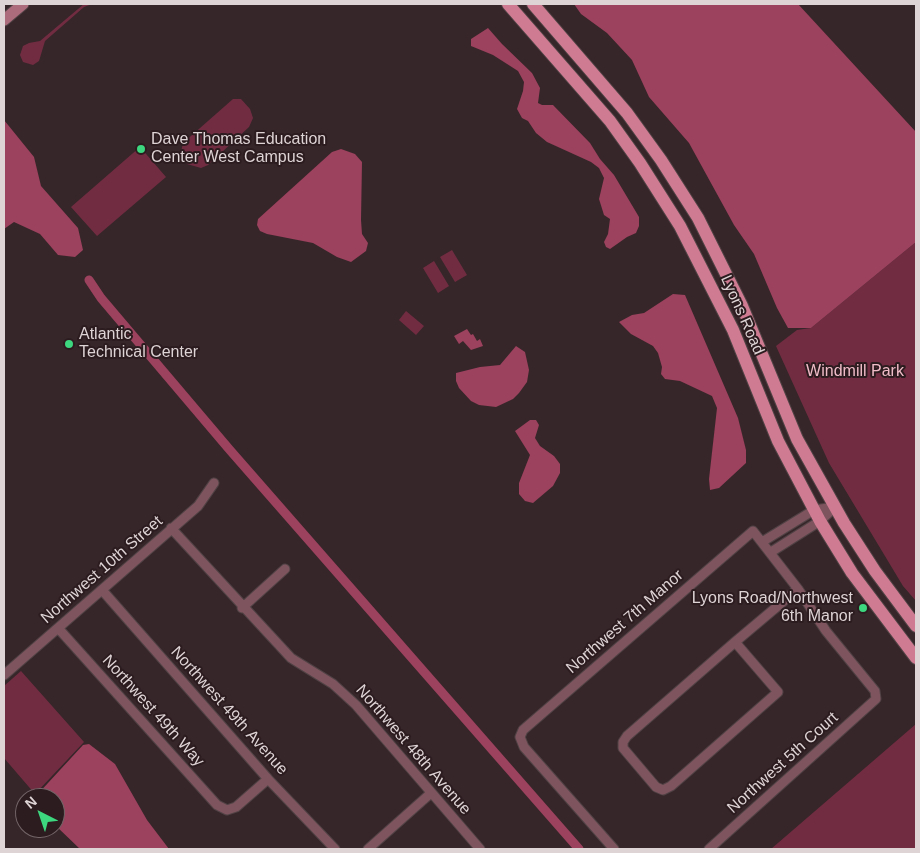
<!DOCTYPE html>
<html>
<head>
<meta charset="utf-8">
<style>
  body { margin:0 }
  #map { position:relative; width:920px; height:853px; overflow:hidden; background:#36262a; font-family:Helvetica,sans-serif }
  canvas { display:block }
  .frame { position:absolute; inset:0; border:5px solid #ded3d5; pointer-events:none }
  .north { position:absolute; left:15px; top:788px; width:50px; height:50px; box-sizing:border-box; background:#2c1c20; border:1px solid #736568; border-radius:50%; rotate:319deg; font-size:14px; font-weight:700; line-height:20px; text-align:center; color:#ded3d5 }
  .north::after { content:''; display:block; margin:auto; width:18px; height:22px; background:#3cd77e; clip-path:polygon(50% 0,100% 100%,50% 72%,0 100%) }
</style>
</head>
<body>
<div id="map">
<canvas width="920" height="853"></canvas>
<div class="frame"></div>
<div class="north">N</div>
</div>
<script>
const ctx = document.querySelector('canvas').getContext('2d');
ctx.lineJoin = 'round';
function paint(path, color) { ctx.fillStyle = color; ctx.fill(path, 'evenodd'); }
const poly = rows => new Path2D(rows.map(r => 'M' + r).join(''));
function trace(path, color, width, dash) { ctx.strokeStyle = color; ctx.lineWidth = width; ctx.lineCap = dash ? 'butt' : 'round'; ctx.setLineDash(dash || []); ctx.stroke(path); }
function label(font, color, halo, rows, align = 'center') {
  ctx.font = font + ' Helvetica,sans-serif'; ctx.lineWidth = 4; ctx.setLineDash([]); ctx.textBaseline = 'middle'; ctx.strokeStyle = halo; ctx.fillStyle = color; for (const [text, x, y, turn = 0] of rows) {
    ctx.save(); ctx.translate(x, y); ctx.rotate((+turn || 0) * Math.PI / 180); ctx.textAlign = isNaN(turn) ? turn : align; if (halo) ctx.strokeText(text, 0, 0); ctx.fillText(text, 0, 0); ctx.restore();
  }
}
const green = poly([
  [84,4,92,4,84,7,45,41,39,61,33,65,23,62,20,55,23,46,29,43,40,41],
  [233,99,241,99,250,109,253,118,249,127,208,165,201,168,187,164,181,152,183,143],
  [140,147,166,177,97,236,71,207],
  [916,242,916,601,903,586,829,463,776,346,797,330,811,328],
  [452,250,467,275,455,282,440,257],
  [434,261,449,286,438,293,423,268],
  [406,311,424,326,416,335,399,320],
  [21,671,84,742,35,794,4,758,4,686],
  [916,724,916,849,771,849]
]);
const water = poly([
  [574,4,798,4,916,132,916,242,811,328,788,328,777,308,754,254,734,225,689,143,649,97,632,60,607,33,581,14],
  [488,28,502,44,532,73,540,88,538,103,542,105,553,105,590,143,600,159,614,175,639,217,639,226,636,233,627,237,610,249,606,247,604,242,608,234,610,219,604,215,599,199,604,178,599,168,591,162,547,142,536,133,528,121,522,118,517,109,523,91,524,82,518,71,493,55,471,46,471,39],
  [4,120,34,157,41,186,78,228,83,250,75,257,58,255,40,234,14,222,4,229],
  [341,149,355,154,362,162,361,220,362,234,368,243,366,251,351,262,337,257,313,243,267,234,260,231,257,225,258,219,332,152],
  [673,294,685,295,738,418,746,450,746,463,719,488,710,490,709,479,717,408,712,396,680,381,665,379,661,374,662,367,658,353,653,346,631,334,619,322,632,315,644,313],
  [467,329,471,335,473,334,477,341,480,339,483,346,471,350,463,341,459,344,454,336],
  [516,346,525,352,529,370,527,382,519,393,513,399,496,407,479,405,471,401,459,388,456,381,456,373,480,367,500,365],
  [530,420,536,420,539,425,535,438,540,446,554,456,560,464,560,473,553,486,533,503,525,501,519,494,519,483,530,455,515,431],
  [89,744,115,764,147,820,169,849,80,849,55,825,55,798,36,798,36,796,83,745]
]);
const canal = poly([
  [89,280,101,298,229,449,579,849]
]);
const street = poly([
  [171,528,291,658,333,684,356,705,480,849],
  [762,542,814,510,835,507],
  [771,552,820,521,835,507],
  [102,590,268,779,335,849],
  [242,608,285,569],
  [58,628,217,805,227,810,236,807,268,779],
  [735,642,778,692,671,786,663,790,656,787,623,748,623,742,627,736,735,642,798,589],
  [4,675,198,506,214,483],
  [368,849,431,793],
  [614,849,524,747,520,737,523,730,753,531,798,589,826,631,875,691,876,699,709,849]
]);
const secondary = poly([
  [4,20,23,4]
]);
const primary = poly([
  [508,4,610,121,640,163,680,226,733,330,778,441,820,521,852,573,916,658],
  [533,4,627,113,661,160,698,218,742,306,797,439,844,523,875,571,916,626]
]);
const markers = [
  [141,149,5,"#3cd77e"],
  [69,344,5,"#3cd77e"],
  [863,608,5,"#3cd77e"]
];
const poiNames = [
  ["Dave Thomas Education",151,140],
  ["Center West Campus",151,158],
  ["Atlantic",79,335],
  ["Technical Center",79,353],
  ["Lyons Road/Northwest",853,599,"right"],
  ["6th Manor",853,617,"right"]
];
const streetNames = [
  ["Lyons Road",742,315,66],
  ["Northwest 10th Street",102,570,-41],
  ["Northwest 7th Manor",625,622,-41],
  ["Northwest 49th Way",153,711,48],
  ["Northwest 49th Avenue",229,711,48],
  ["Northwest 48th Avenue",413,750,49],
  ["Northwest 5th Court",783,763,-42]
];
const parkNames = [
  ["Windmill Park",855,372]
];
paint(green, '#722c42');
paint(water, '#9c415e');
trace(canal, '#9c415e', 9);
trace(street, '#514245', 11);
trace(secondary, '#514245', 13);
trace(primary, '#514245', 14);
trace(street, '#7e555f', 9);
trace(secondary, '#ac6c7c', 11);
trace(primary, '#cf7c92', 12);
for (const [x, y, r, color] of markers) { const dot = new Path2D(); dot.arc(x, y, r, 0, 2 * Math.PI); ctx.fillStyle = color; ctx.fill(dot); trace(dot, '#2c1c20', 2); }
label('16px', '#ded3d5', '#2c1c20', poiNames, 'left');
label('16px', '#ded3d5', '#2c1c20', streetNames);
label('16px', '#f0bcc8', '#2c1c20', parkNames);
</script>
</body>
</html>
